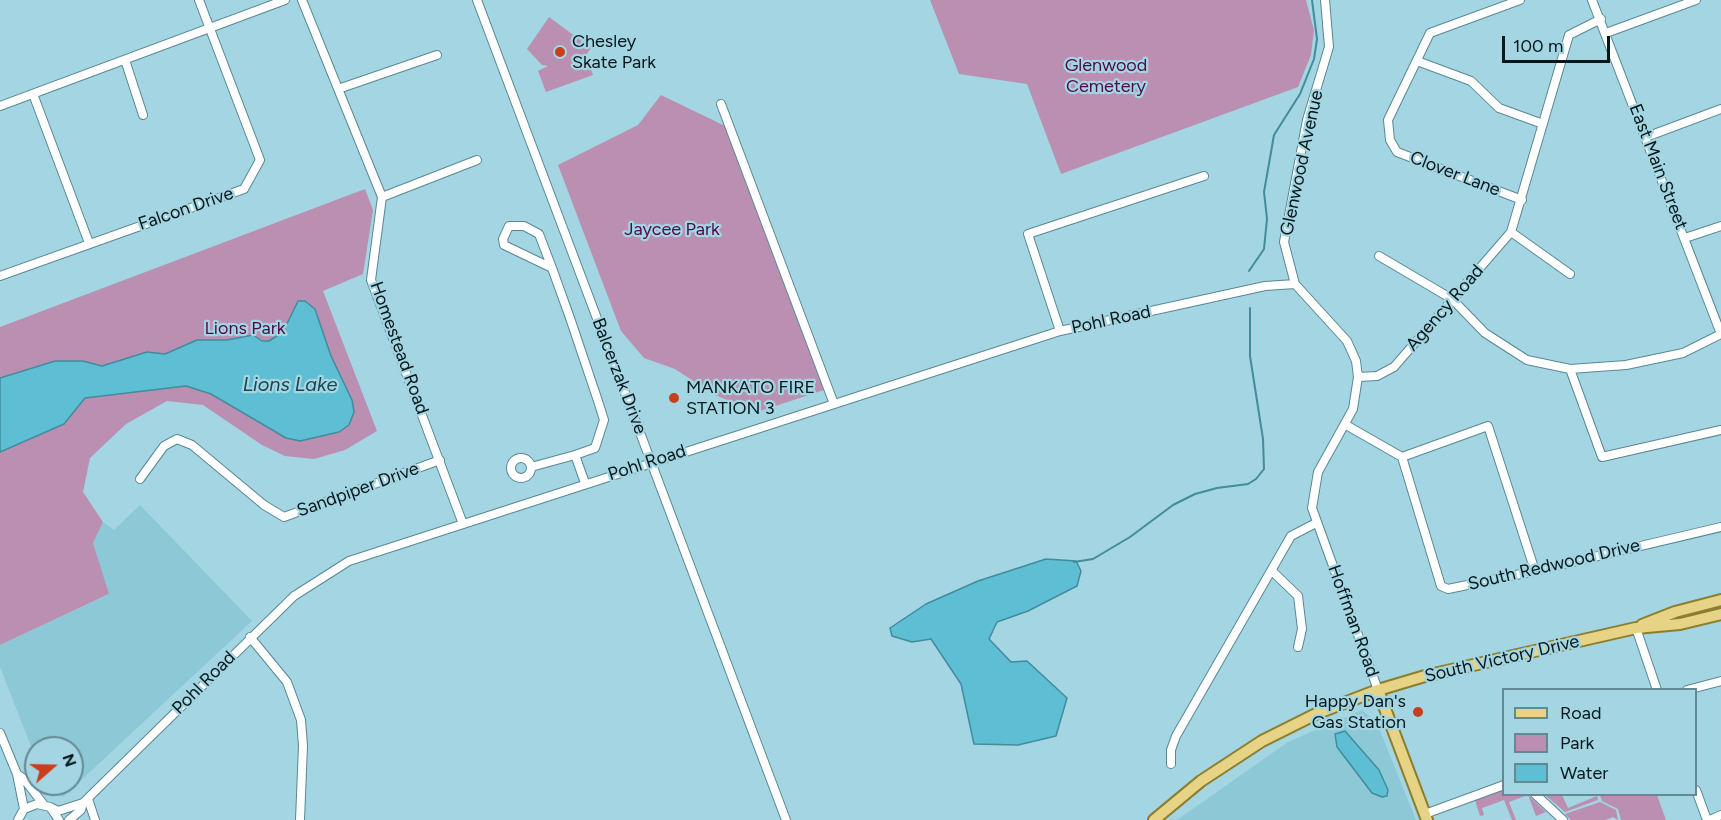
<!DOCTYPE html>
<html>
<head>
<meta charset="utf-8">
<style>
  body { margin:0 }
  #map { position:relative; width:1721px; height:820px; overflow:hidden; background:#a3d5e2; font-family:Figtree,sans-serif }
  canvas { display:block }
  .legend { position:absolute; left:1502px; top:688px; width:195px; height:108px; box-sizing:border-box; background:#a3d5e2; border:2px solid #638992; margin:0; padding:8px 10px; list-style:none; font-size:18px; color:#04171b }
  .legend li { display:flex; align-items:center; gap:12px; height:30px }
  .legend b { width:30px; border:2px solid #638992 }
  .north { position:absolute; left:24px; top:736px; width:60px; height:60px; box-sizing:border-box; background:#a3d5e2; border:2px solid #638992; border-radius:50%; rotate:70deg; font-size:16px; font-weight:700; line-height:24px; text-align:center; color:#04171b }
  .north::after { content:''; display:block; margin:auto; width:21px; height:27px; background:#c93f1e; clip-path:polygon(50% 0,100% 100%,50% 72%,0 100%) }
  .scale { position:absolute; left:1502px; top:36px; width:108px; height:27px; box-sizing:border-box; border:3px solid #04171b; border-top:0; padding-left:8px; font-size:18px; line-height:21px; white-space:nowrap; color:#04171b; -webkit-text-stroke:4px #a3d5e2; paint-order:stroke }
</style>
</head>
<body>
<div id="map">
<canvas width="1721" height="820"></canvas>
<ul class="legend">
<li><b style="height:8px;background:#e6d386"></b>Road</li>
<li><b style="height:16px;background:#bb8fb1"></b>Park</li>
<li><b style="height:16px;background:#5dbed4"></b>Water</li>
</ul>
<div class="north">N</div>
<div class="scale">100 m</div>
</div>
<script>
const ctx = document.querySelector('canvas').getContext('2d');
ctx.lineJoin = 'round';
function paint(path, color) { ctx.fillStyle = color; ctx.fill(path, 'evenodd'); }
const poly = rows => new Path2D(rows.map(r => 'M' + r).join(''));
function trace(path, color, width, dash) { ctx.strokeStyle = color; ctx.lineWidth = width; ctx.lineCap = dash ? 'butt' : 'round'; ctx.setLineDash(dash || []); ctx.stroke(path); }
function label(font, color, halo, rows, align = 'center') {
  ctx.font = font + ' Figtree,sans-serif'; ctx.lineWidth = 4.5; ctx.setLineDash([]); ctx.textBaseline = 'middle'; ctx.strokeStyle = halo; ctx.fillStyle = color; for (const [text, x, y, turn = 0] of rows) {
    ctx.save(); ctx.translate(x, y); ctx.rotate((+turn || 0) * Math.PI / 180); ctx.textAlign = isNaN(turn) ? turn : align; if (halo) ctx.strokeText(text, 0, 0); ctx.fillText(text, 0, 0); ctx.restore();
  }
}
const built = poly([
  [140,505,252,621,63,797,46,784,72,784,72,748,36,748,36,759,0,667,0,645,108,595,93,543,103,522,114,530],
  [1362,710,1377,723,1416,820,1177,820,1288,742]
]);
const green = poly([
  [930,0,1306,0,1314,30,1311,55,1298,87,1061,174,1027,84,959,74],
  [549,17,591,48,586,55,593,75,546,92,538,71,548,66,542,65,527,49],
  [661,95,725,126,824,390,757,412,715,395,675,369,644,358,621,331,558,165,638,125],
  [365,189,373,210,363,274,323,291,377,431,345,450,314,459,285,456,262,445,203,405,167,401,126,424,90,458,83,492,103,522,93,543,109,594,0,645,0,327],
  [1503,790,1504,794,1528,795,1546,812,1536,816,1528,795,1509,802,1516,820,1512,820,1504,800,1482,808,1484,815,1480,816,1475,800],
  [1545,795,1562,795,1568,808,1597,796,1598,800,1565,812],
  [1600,795,1657,795,1666,820,1621,820,1618,809,1602,801],
  [1600,802,1616,810,1618,820,1613,817,1605,820,1571,820,1565,814]
]);
const water = poly([
  [298,301,305,301,315,309,331,356,352,400,354,412,349,425,339,432,300,441,286,438,211,394,186,386,85,398,64,424,0,452,0,378,55,361,83,361,102,366,147,352,165,354,197,340,227,340,253,335,262,341,269,341,283,332,298,301],
  [1046,559,1076,561,1081,571,1077,586,1028,611,997,622,989,639,1011,662,1027,661,1067,698,1056,736,1018,745,974,744,961,684,931,639,912,642,892,636,890,628,926,604,978,581,1046,559],
  [1345,731,1379,770,1388,790,1387,796,1382,797,1372,793,1337,747,1335,734,1345,731]
]);
const stream = poly([
  [1249,271,1264,249,1267,219,1264,192,1274,135,1300,94,1314,59,1317,39,1312,0],
  [1074,562,1093,559,1130,537,1173,505,1195,494,1217,488,1248,484,1256,479,1264,469,1263,439,1250,356,1250,308]
]);
const minor = poly([
  [302,0,382,197,371,280,463,524],
  [477,0,786,820],
  [1325,0,1329,47,1307,120,1284,242,1295,284,1347,341,1356,361,1358,377,1353,409,1318,472,1312,508,1378,690],
  [1520,0,1430,33,1388,120,1390,140,1397,152,1522,200],
  [1592,0,1721,334],
  [1606,33,1696,0],
  [125,60,143,115],
  [1417,61,1471,81,1499,108,1543,124],
  [338,89,437,55],
  [33,94,89,243],
  [721,104,834,404],
  [0,106,285,0],
  [1646,137,1721,109],
  [382,197,477,160],
  [1511,232,1570,274],
  [1685,238,1721,226],
  [1379,256,1452,299,1485,333,1527,360,1570,369,1626,365,1683,353,1721,334],
  [552,268,504,245,503,239,509,226,524,226,539,234,552,268,570,318,598,401,604,420,595,448,575,455,585,483],
  [0,276,244,189,260,160,199,0],
  [1060,331,1028,234,1204,176],
  [1570,369,1602,457,1721,430],
  [1358,377,1377,376,1394,367,1511,232,1569,35,1601,19],
  [1346,425,1402,457,1441,586,1448,589,1535,571,1721,527],
  [1402,457,1488,426,1535,571],
  '511 468a10 10 0 1 1 20 0a10 10 0 1 1-20 0Z',
  [531,467,575,455],
  [140,479,164,446,177,439,192,445,264,505,284,517,440,460],
  [1272,571,1298,596,1302,629,1298,647],
  [1636,628,1657,690],
  [250,637,287,682,301,720,303,746,300,820],
  [1687,690,1721,681],
  [0,733,17,774,24,809],
  [1171,764,1171,750,1176,736,1291,536,1316,523],
  [17,774,24,779,44,805],
  [1696,790,1707,820],
  [1535,794,1563,820],
  [88,799,95,820],
  [50,807,58,811,83,803,294,596,349,561,1060,331,1265,286,1295,284],
  [1425,814,1504,785],
  [18,820,24,809,37,804,50,807,59,820],
  [69,820,81,810,83,803],
  [1710,820,1721,815]
]);
const major = poly([
  [1642,625,1675,612,1721,600],
  [1378,690,1427,820],
  [1154,820,1201,781,1262,741,1318,713,1378,690,1425,676,1636,628,1680,624,1721,614]
]);
const markers = [
  [560,52,6,"#c93f1e"],
  [674,398,6,"#c93f1e"],
  [1418,712,6,"#c93f1e"]
];
const poiNames = [
  ["Chesley",572,42],
  ["Skate Park",572,63],
  ["MANKATO FIRE",686,388],
  ["STATION 3",686,409],
  ["Happy Dan's",1406,702,"right"],
  ["Gas Station",1406,723,"right"]
];
const parkNames = [
  ["Glenwood",1106,66],
  ["Cemetery",1106,87],
  ["Jaycee Park",672,230],
  ["Lions Park",245,329]
];
const streetNames = [
  ["Glenwood Avenue",1302,163,-78],
  ["East Main Street",1658,167,69],
  ["Clover Lane",1455,174,21],
  ["Falcon Drive",186,209,-19],
  ["Agency Road",1445,308,-49],
  ["Pohl Road",1111,320,-12],
  ["Homestead Road",399,348,70],
  ["Balcerzak Drive",619,376,69],
  ["Pohl Road",647,463,-18],
  ["Sandpiper Drive",358,490,-20],
  ["South Redwood Drive",1554,565,-13],
  ["Hoffman Road",1353,621,70],
  ["South Victory Drive",1502,659,-13],
  ["Pohl Road",204,683,-45]
];
const waterNames = [
  ["Lions Lake",290,385]
];
paint(built, '#8dc8d7');
paint(green, '#bb8fb1');
paint(water, '#5dbed4');
trace(water, '#428c9c', 1.5);
trace(stream, '#428c9c', 2);
trace(minor, '#588893', 10);
trace(major, '#8c7e2d', 14);
trace(minor, '#fff', 8);
trace(major, '#e6d386', 10);
for (const [x, y, r, color] of markers) { const dot = new Path2D(); dot.arc(x, y, r, 0, 2 * Math.PI); ctx.fillStyle = color; ctx.fill(dot); trace(dot, '#a3d5e2', 2); }
label('18px', '#04171b', '#a3d5e2', poiNames, 'left');
label('18px', '#520949', '#a3d5e2', parkNames);
label('18px', '#04171b', '#a3d5e2', streetNames);
label('italic 20px', '#1a464f', '#a3d5e2', waterNames);
</script>
</body>
</html>
